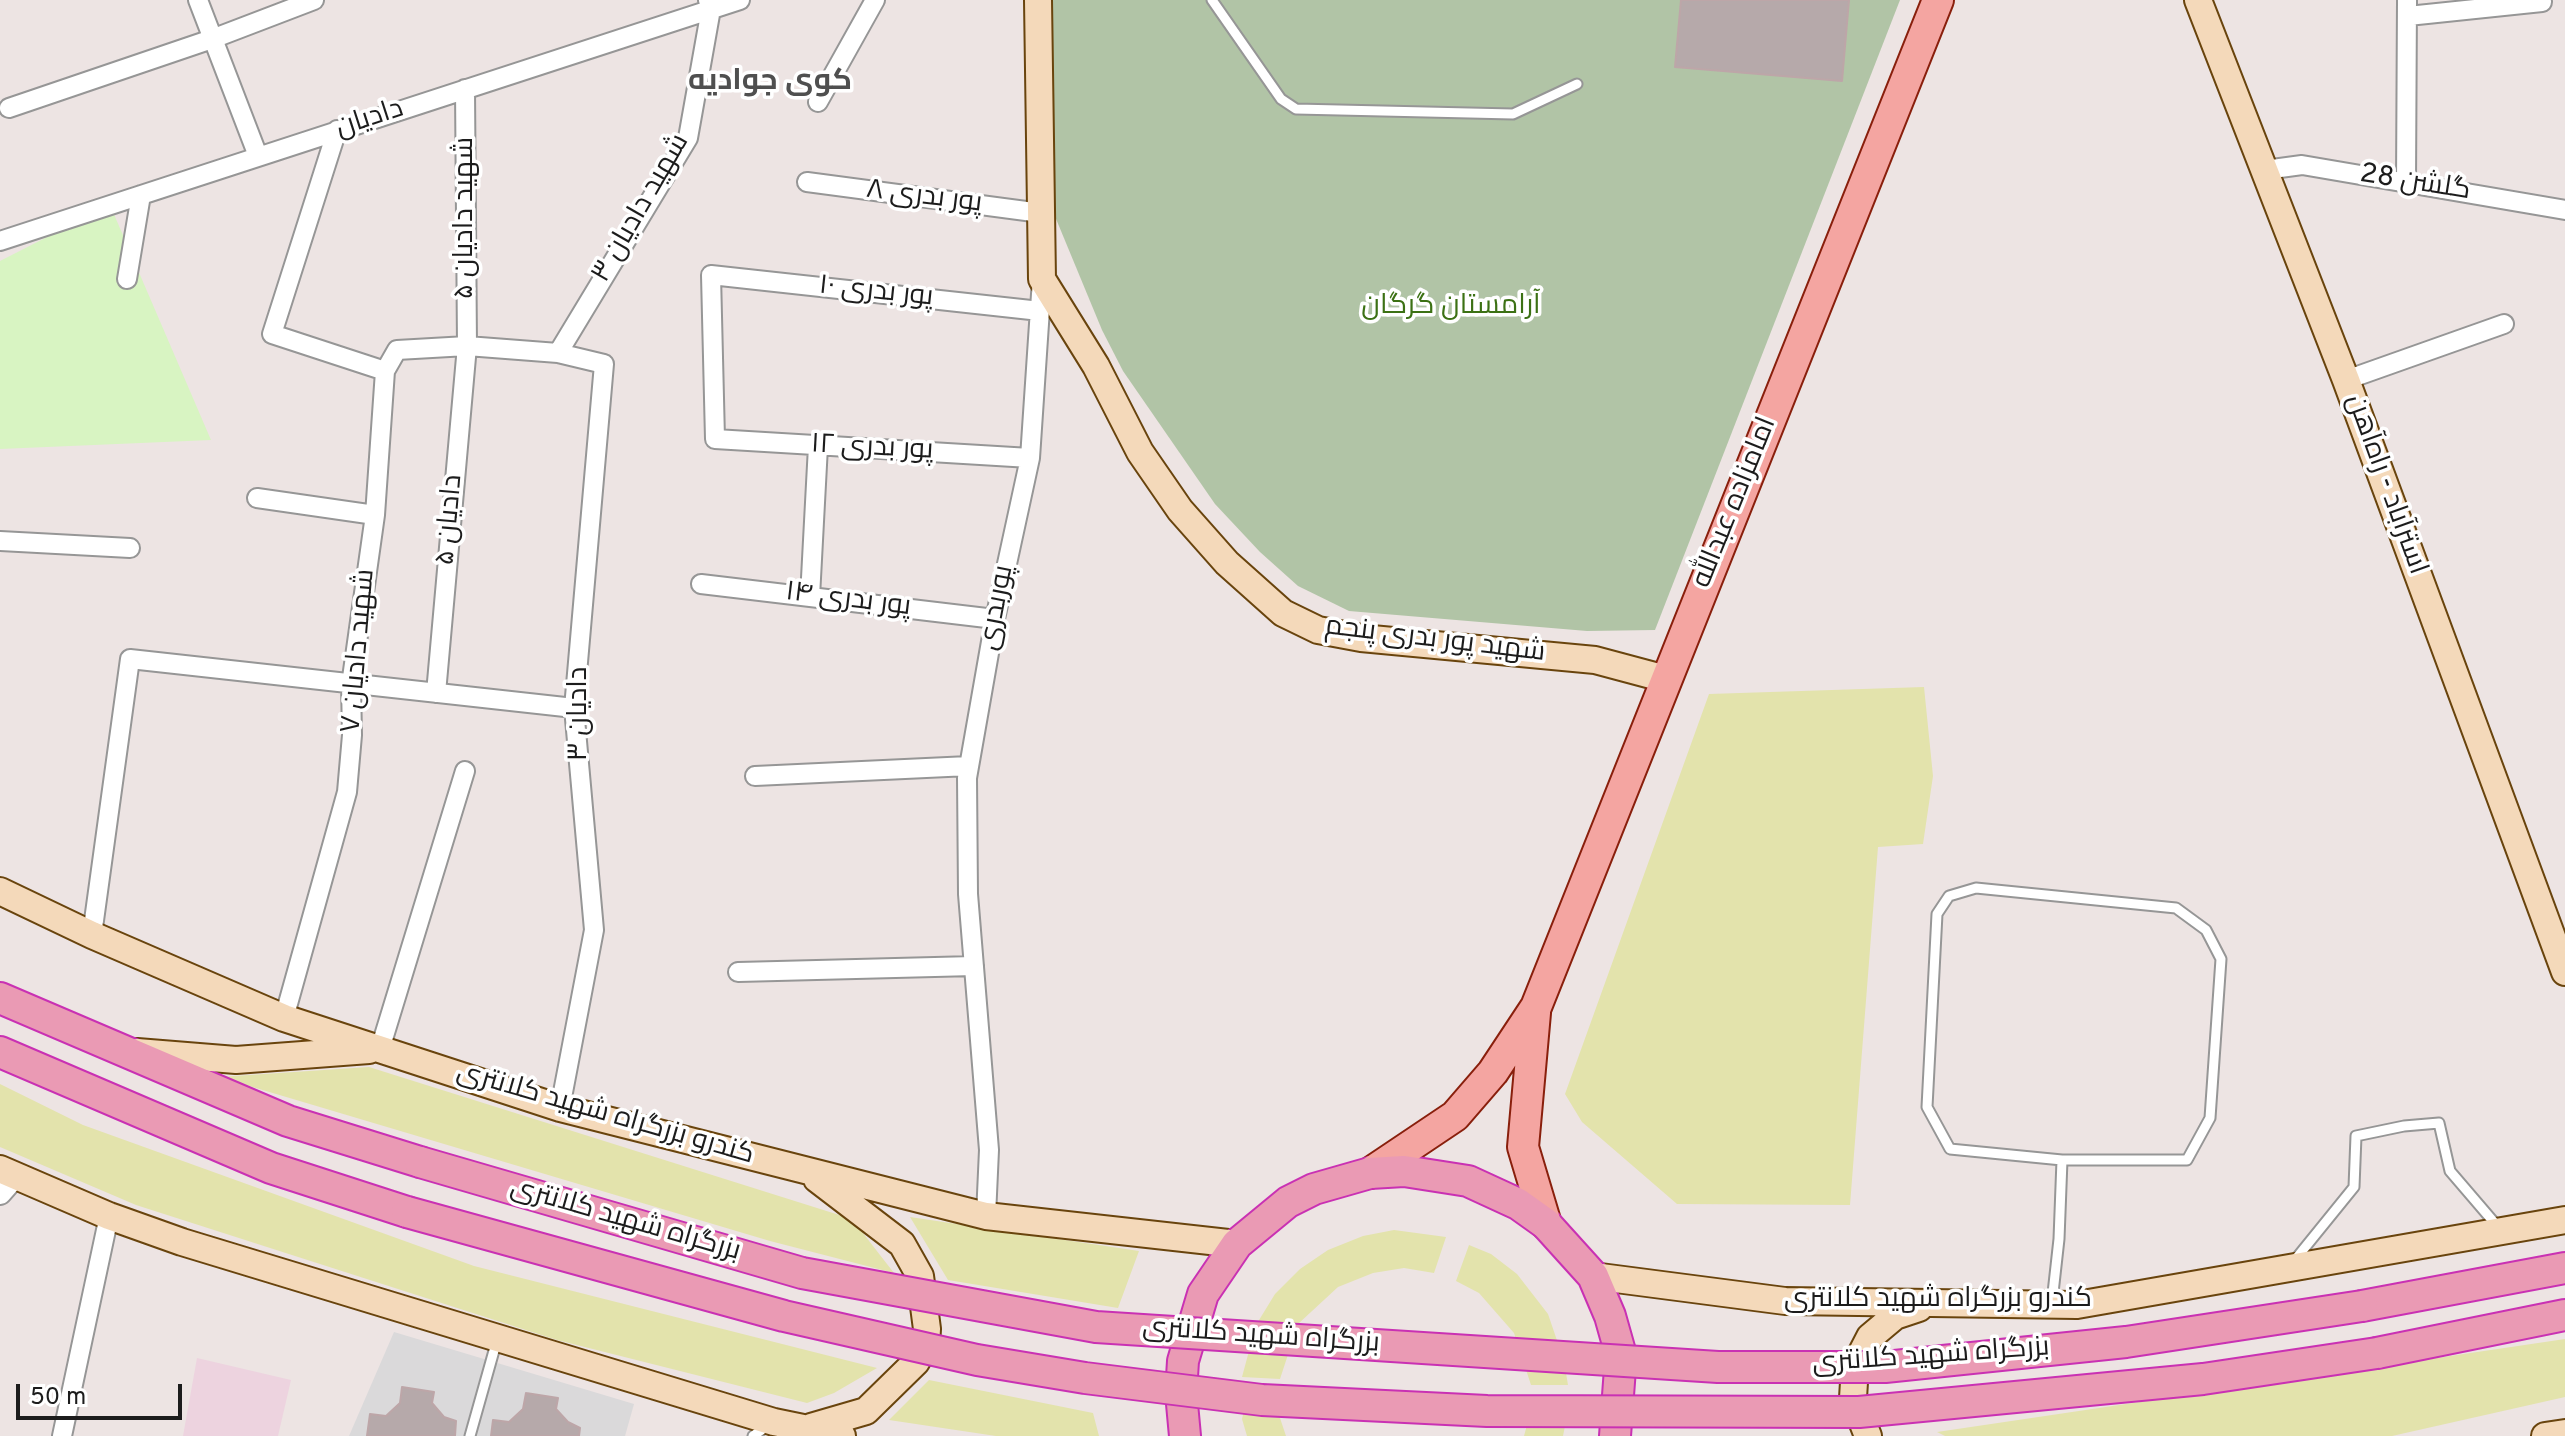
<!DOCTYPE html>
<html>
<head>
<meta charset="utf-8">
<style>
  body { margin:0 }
  #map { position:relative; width:2565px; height:1436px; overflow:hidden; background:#ede4e3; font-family:Overpass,sans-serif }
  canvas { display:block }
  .scale { position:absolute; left:16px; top:1384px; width:166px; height:36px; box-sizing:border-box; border:4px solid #1c1c1c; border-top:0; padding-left:10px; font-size:24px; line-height:28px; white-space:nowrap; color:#1c1c1c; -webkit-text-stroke:6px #fff; paint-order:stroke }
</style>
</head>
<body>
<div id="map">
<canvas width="2565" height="1436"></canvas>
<div class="scale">50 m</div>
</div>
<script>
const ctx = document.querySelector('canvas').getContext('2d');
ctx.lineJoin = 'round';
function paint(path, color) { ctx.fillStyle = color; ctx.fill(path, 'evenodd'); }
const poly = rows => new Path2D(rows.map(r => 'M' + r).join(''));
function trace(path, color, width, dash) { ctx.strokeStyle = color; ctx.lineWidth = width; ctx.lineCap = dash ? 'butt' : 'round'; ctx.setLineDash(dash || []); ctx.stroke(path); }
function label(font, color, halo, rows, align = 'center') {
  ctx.font = font + ' Overpass,Cairo,sans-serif'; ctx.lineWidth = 7; ctx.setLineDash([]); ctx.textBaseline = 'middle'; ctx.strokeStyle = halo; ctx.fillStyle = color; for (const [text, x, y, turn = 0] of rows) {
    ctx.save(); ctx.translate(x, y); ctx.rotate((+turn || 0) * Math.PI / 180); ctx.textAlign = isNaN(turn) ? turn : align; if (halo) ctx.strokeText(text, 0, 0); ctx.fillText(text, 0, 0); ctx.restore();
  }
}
const residential = poly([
  [394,1332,634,1404,625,1436,349,1436]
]);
const commercial = poly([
  [197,1358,291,1380,278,1436,183,1436]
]);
const grass = poly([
  [1924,687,1933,776,1923,844,1878,847,1850,1205,1677,1204,1582,1122,1565,1094,1709,694],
  [369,1067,852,1219,894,1273,770,1241,219,1077],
  [0,1084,83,1125,474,1266,877,1368,834,1393,807,1403,557,1340,136,1205,0,1147],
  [910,1217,1139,1251,1118,1308,948,1280],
  [1394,1230,1446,1237,1434,1273,1404,1268,1373,1273,1338,1287,1298,1324,1280,1379,1242,1377,1256,1325,1275,1294,1300,1269,1328,1250,1363,1236],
  [1469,1245,1491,1254,1517,1274,1548,1314,1564,1361,1568,1385,1531,1385,1514,1333,1479,1293,1456,1281],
  [2565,1339,2565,1397,2392,1436,1945,1436,1937,1432],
  [929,1380,1093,1413,1099,1436,996,1436,889,1420],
  [1245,1406,1276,1406,1286,1436,1247,1436,1242,1419],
  [1531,1410,1568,1411,1563,1436,1524,1436]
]);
const cemetery = poly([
  [1052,0,1900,0,1655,630,1587,631,1349,611,1298,586,1260,552,1215,504,1123,371,1102,330,1054,214]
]);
const park = poly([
  [110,205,211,440,0,449,0,261]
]);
const building = poly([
  [1681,0,1849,0,1842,81,1675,67,1681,0],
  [402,1387,434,1392,432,1403,444,1417,456,1421,455,1436,367,1436,370,1414,386,1416,400,1403,402,1387],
  [526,1393,558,1398,556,1409,568,1422,580,1428,579,1436,491,1436,493,1420,509,1422,523,1409,526,1393]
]);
const service = poly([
  [1212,0,1281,99,1296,109,1513,114,1577,84],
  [2294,1261,2354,1187,2356,1136,2404,1126,2439,1123,2450,1171,2498,1227],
  [2052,1302,2059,1239,2062,1160,1950,1149,1927,1107,1937,914,1949,896,1976,888,2176,908,2206,930,2221,959,2210,1118,2187,1160,2062,1160],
  [470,1436,497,1340],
  [753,1436,770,1424]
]);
const minor = poly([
  [198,0,258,156],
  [2408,16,2542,2],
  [818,102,875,0],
  [9,108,212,39,314,0],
  [337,130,272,334,385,371],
  [2265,170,2302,165,2565,210],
  [807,182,1041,213],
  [2406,183,2407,0],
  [0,241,740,0],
  [127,279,141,195],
  [558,353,688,138,711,9,708,0],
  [2346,380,2504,324],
  [1030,458,715,439,711,275,1040,311],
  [257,498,375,515],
  [0,541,130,548],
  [701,584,995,619],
  [810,597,818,446],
  [436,693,467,346,465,89],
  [755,776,969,766],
  [92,935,130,659,574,708],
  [738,972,974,966],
  [284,1018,347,792,352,735,351,685,375,515,385,371,397,350,467,346,558,353,604,364,574,708,594,930,560,1108],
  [380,1049,465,771],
  [986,1216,989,1150,968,894,967,778,995,619,1030,458,1042,279],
  [62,1436,109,1216]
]);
const tertiary = poly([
  [0,1193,15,1176]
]);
const secondary = poly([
  [1038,0,1042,279,1096,366,1140,452,1180,510,1227,563,1283,613,1318,630,1361,638,1595,660,1666,679],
  [2198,0,2346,380,2565,972],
  [0,891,92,935,284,1018,560,1108,986,1216,1237,1244],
  [137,1052,236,1060,369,1050],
  [0,1169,109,1216,182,1242,774,1422,842,1436],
  [1593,1276,1785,1301,2077,1305,2565,1220],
  [811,1427,866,1411,916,1362,926,1345,927,1329,920,1276,902,1244,817,1179],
  [1868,1436,1853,1398,1855,1366,1870,1337,1895,1316,1919,1308],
  [2545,1436,2565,1433]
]);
const primary = poly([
  [1535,1013,1523,1147,1546,1224],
  [1370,1173,1455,1116,1493,1072,1536,1007,1938,0]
]);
const trunk = poly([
  [0,998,288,1121,420,1162],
  [0,1052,271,1168,407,1212],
  [2362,1306,2565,1268],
  [2377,1353,2565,1315],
  [1185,1436,1181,1393,1183,1361,1203,1294,1237,1244,1288,1202,1314,1189,1370,1173,1404,1171,1468,1181,1518,1204,1546,1224,1593,1276,1610,1316,1621,1355,1615,1436]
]);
const trunkBridge = poly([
  [420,1162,802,1273,1096,1327,1718,1367,1885,1367,2126,1342,2362,1306],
  [407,1212,784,1316,977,1360,1085,1378,1262,1400,1487,1411,1859,1412,2203,1379,2377,1353]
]);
const streetNames = [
  ["دادیان",370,120,-18],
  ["گلشن 28",2415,184,9],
  ["پور بدری ۸",924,198,7],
  ["۳ شهید دادیان",642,209,-60],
  ["۵ شهید دادیان",466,218,-90],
  ["پور بدری ۱۰",876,293,6],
  ["پور بدری ۱۲",872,449,3],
  ["استرآباد - راه‌آهن",2385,485,70],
  ["امامزاده عبدالله",1736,503,-68],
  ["دادیان ۵",451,520,-85],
  ["پور بدری ۱۴",848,601,7],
  ["پوربدری",998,608,-79],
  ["شهید پور بدری پنجم",1435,641,7],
  ["شهید دادیان ۷",360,651,-85],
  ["دادیان ۳",580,714,-90],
  ["کندرو بزرگراه شهید کلانتری",605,1115,16],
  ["بزرگراه شهید کلانتری",625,1221,16],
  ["کندرو بزرگراه شهید کلانتری",1938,1300],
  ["بزرگراه شهید کلانتری",1261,1337,4],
  ["بزرگراه شهید کلانتری",1931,1357,-4]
];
const parkNames = [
  ["آرامستان گرگان",1451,307]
];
const neighbourhoodNames = [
  ["کوی جوادیه",770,83]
];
paint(residential, '#dad9da');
paint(commercial, '#edd3df');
paint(grass, '#e3e3ac');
paint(cemetery, '#b1c4a6');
paint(park, '#d8f4c2');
paint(building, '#b6a9aa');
trace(building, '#bda6a8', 2);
trace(service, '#969696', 13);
trace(minor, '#969696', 22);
trace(tertiary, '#969696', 26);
trace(secondary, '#69440d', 30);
trace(primary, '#891f0c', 34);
trace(trunk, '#c931b3', 34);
trace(service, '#fff', 9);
trace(minor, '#fff', 18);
trace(tertiary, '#fff', 22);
trace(secondary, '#f4d9ba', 26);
trace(primary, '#f4a5a1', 30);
trace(trunk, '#ea9ab4', 30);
trace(trunkBridge, '#c931b3', 34, []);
trace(trunkBridge, '#ea9ab4', 30);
label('28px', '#1c1c1c', '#fff', streetNames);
label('28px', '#3c7114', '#fff', parkNames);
label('bold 30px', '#4f4f4f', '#fff', neighbourhoodNames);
</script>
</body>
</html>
